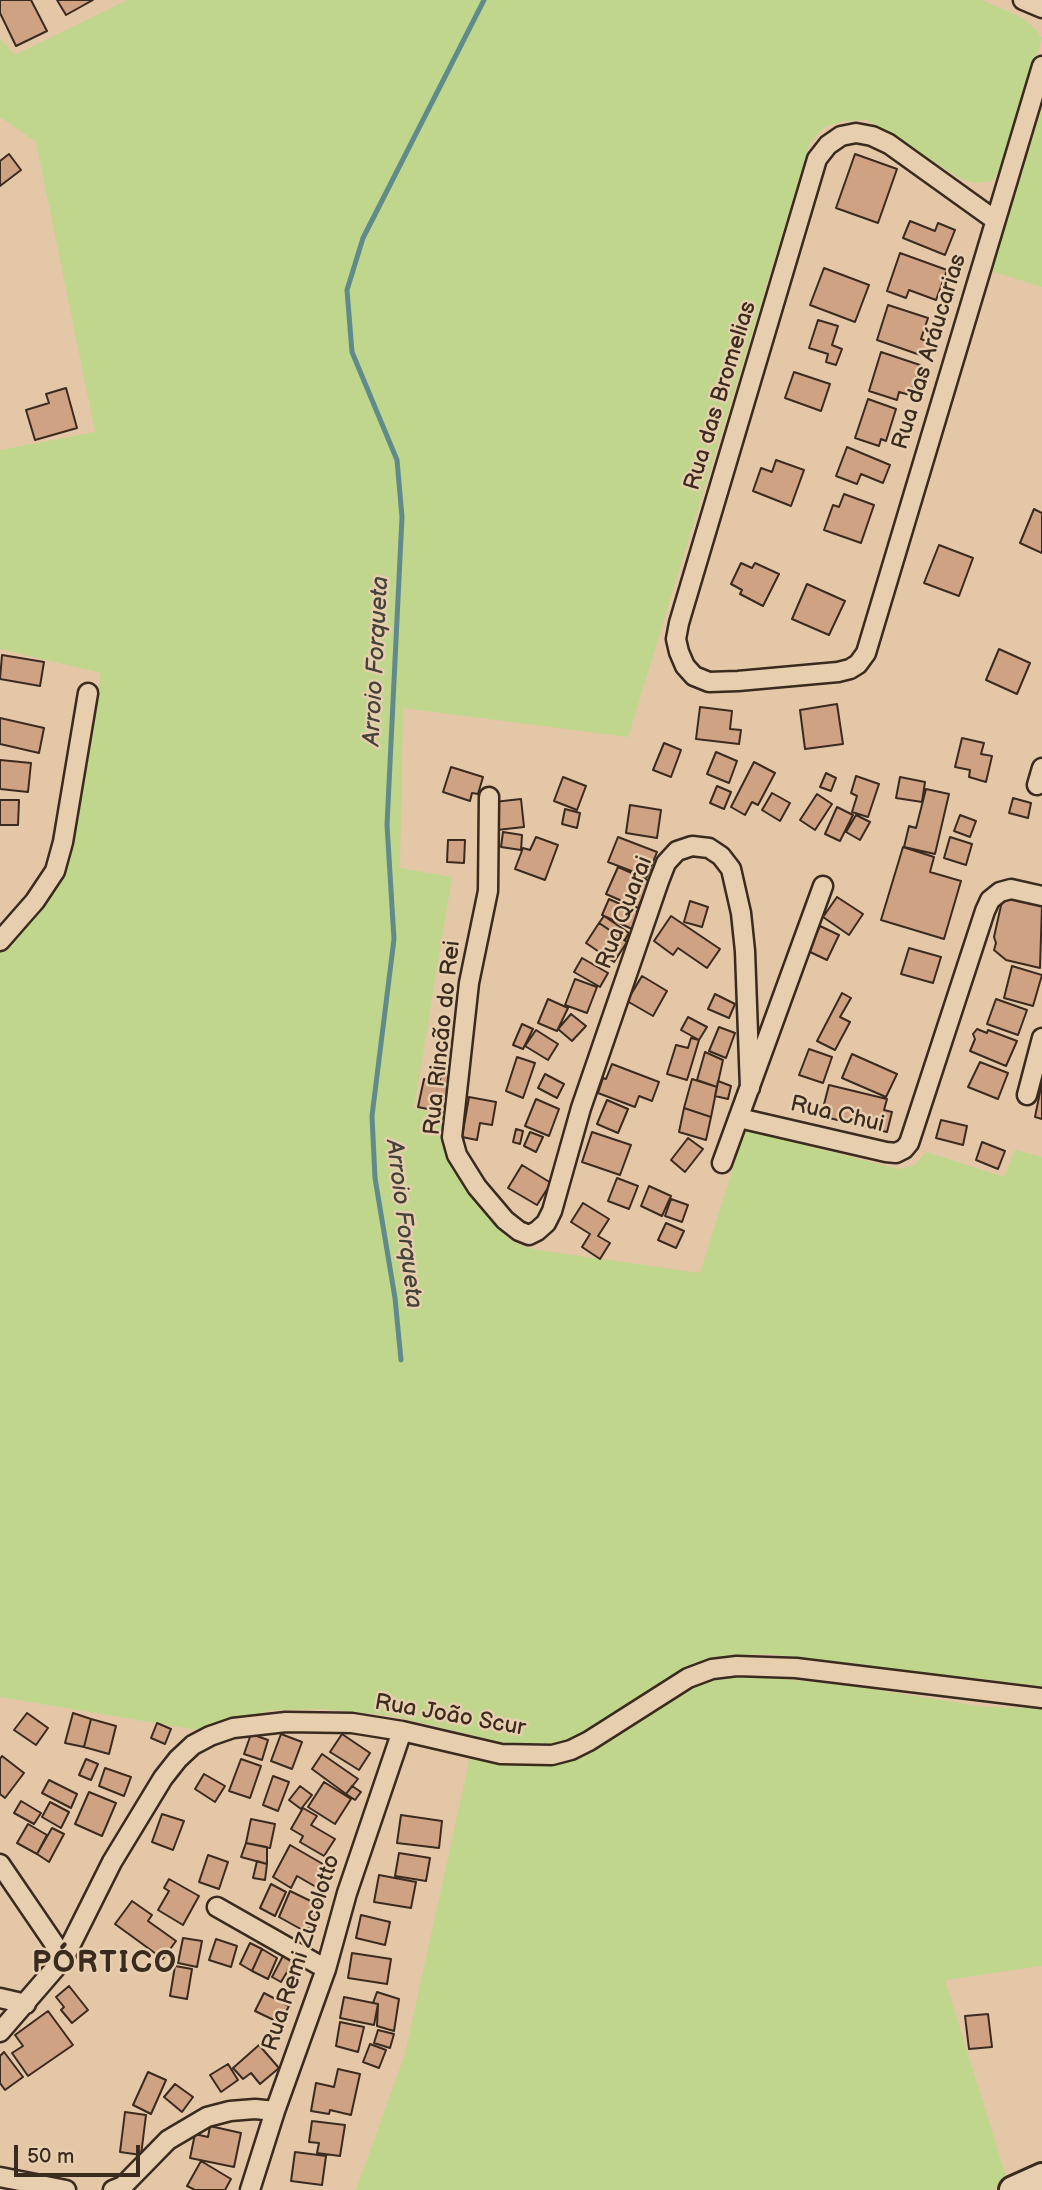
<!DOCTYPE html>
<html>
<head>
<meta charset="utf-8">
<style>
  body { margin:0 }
  #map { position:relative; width:1042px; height:2190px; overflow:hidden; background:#e4c7a7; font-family:"Balsamiq Sans",sans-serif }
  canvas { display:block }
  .scale { position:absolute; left:14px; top:2145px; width:126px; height:32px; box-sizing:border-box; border:4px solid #3b2a1e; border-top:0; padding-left:9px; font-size:21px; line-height:24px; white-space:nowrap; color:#3b2a1e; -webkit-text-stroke:5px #e6ceae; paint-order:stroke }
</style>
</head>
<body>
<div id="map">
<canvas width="1042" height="2190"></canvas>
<div class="scale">50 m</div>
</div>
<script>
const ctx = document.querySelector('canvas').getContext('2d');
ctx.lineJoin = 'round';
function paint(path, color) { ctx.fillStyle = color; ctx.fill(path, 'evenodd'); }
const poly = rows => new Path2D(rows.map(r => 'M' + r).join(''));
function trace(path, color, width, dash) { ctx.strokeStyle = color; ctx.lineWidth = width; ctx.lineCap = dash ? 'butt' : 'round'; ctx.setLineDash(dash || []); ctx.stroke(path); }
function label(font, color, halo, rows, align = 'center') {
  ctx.font = font + ' "Balsamiq Sans",sans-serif'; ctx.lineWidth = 5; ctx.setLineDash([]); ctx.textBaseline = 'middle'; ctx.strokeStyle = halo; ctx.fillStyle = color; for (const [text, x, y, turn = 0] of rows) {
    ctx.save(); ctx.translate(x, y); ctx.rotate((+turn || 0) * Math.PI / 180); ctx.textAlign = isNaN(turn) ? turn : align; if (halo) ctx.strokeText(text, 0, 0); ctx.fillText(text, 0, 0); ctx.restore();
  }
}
const green = poly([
  [127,0,981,0,1023,18,1036,30,1042,38,1002,166,992,181,975,183,961,179,867,120,845,121,824,127,810,143,628,737,403,708,400,868,452,877,414,1108,445,1116,445,1140,454,1167,494,1223,511,1241,525,1247,538,1250,700,1273,745,1130,899,1169,915,1165,926,1152,1004,1177,1015,1150,1042,1157,1042,1686,770,1654,732,1655,706,1659,685,1667,578,1737,555,1744,534,1747,500,1742,394,1716,324,1709,275,1710,222,1721,197,1730,0,1697,0,953,40,907,57,885,65,867,73,839,101,673,0,649,0,450,95,432,36,142,2,118,0,119,0,39,15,55],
  [1042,109,1042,287,991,271],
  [726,1677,761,1677,853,1686,985,1707,1042,1708,1042,1966,945,1980,1008,2183,992,2190,356,2190,405,2054,470,1757,532,1764,554,1762,688,1687]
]);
const stream = poly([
  [401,1360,395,1298,375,1178,372,1116,394,939,387,825,402,517,397,460,352,352,347,290,363,238,484,0]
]);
const building = poly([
  [0,0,31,0,47,31,16,46,0,13,0,0],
  [57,0,93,0,66,15,57,0],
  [9,154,21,170,0,186,0,161,9,154],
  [855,154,897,169,878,223,836,208,855,154],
  [910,221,935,231,938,223,955,230,945,255,903,238,910,221],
  [900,253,947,270,936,300,909,290,906,298,887,291,900,253],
  [824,268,869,285,855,322,810,305,824,268],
  [888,305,928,318,921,339,931,343,926,357,877,340,888,305],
  [818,320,838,326,832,345,842,349,836,365,826,362,828,354,809,348,818,320],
  [881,352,920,365,910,395,899,392,897,400,869,391,881,352],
  [794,372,830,384,821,411,785,398,794,372],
  [66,388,77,428,35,440,26,410,49,403,46,394,66,388],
  [868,399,896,409,886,441,881,439,879,446,855,438,868,399],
  [847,447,890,465,883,483,861,474,857,484,836,476,847,447],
  [776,460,804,470,791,506,753,491,761,468,772,472,776,460],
  [844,494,874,505,861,543,824,530,833,505,839,507,844,494],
  [1034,509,1042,513,1042,553,1020,543,1034,509],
  [939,545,973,558,959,596,924,583,939,545],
  [741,563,752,568,755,563,779,574,763,606,740,594,742,590,731,584,741,563],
  [807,584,845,601,829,635,792,619,807,584],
  [999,649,1030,663,1017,694,986,680,999,649],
  [2,655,44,662,40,686,0,679,2,655],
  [837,704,843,744,805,749,800,710,837,704],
  [700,707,732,711,730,729,741,730,739,744,696,739,700,707],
  [0,718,44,728,39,753,0,744,0,718],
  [962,738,984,743,981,754,992,756,986,782,969,777,970,770,955,767,962,738],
  [664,743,681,750,671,777,653,770,664,743],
  [716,752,737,761,729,783,707,774,716,752],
  [0,760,31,763,28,792,0,789,0,760],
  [754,762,775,773,758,805,752,802,745,815,731,807,754,762],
  [451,767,483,777,478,794,472,793,470,801,443,792,451,767],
  [826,773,836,778,831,791,820,787,826,773],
  [856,776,879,784,868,817,852,812,857,796,851,793,856,776],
  [563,777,586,786,577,810,554,801,563,777],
  [900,777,925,782,922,802,896,798,900,777],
  [717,786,731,792,724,809,710,803,717,786],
  [926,789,949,794,935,854,904,847,909,826,916,828,926,789],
  [772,793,790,803,780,821,762,810,772,793],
  [817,794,832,804,815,830,800,820,817,794],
  [1013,798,1031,803,1028,818,1009,813,1013,798],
  [521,799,524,827,497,830,494,802,521,799],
  [0,800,19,800,18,825,0,825,0,800],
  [630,805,661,810,657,838,626,833,630,805],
  [837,807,853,815,840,841,825,834,837,807],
  [565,809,580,813,577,828,562,824,565,809],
  [856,815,870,822,860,840,846,832,856,815],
  [960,815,976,821,970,837,954,831,960,815],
  [503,832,522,835,521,850,501,847,503,832],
  [536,837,558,845,545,880,515,869,523,848,530,850,536,837],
  [618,837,657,852,647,877,608,862,618,837],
  [950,837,972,844,966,865,944,858,950,837],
  [448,840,465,840,464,863,447,862,448,840],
  [903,847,934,857,930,872,961,881,944,939,881,920,903,847],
  [618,867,650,881,638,908,606,894,618,867],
  [837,897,863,914,849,935,823,917,837,897],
  [1013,898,1042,905,1040,968,1006,960,994,950,996,943,994,937,1002,901,1013,898],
  [609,899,640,913,632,929,602,915,609,899],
  [690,901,708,907,702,927,684,922,690,901],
  [604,916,629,933,625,940,599,923,604,916],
  [671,916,720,949,707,968,678,948,673,955,654,941,671,916],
  [599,923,627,942,614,962,586,943,599,923],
  [820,926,839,935,827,960,808,951,820,926],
  [909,948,941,957,933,983,901,974,909,948],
  [582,958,608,973,600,987,574,972,582,958],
  [1012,966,1042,975,1033,1006,1004,998,1012,966],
  [642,976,667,991,653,1016,627,1001,642,976],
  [575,979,597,987,587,1013,565,1005,575,979],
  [842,993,851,998,840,1017,850,1022,835,1050,817,1041,842,993],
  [715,994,735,1004,729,1018,708,1009,715,994],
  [548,999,568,1008,557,1031,538,1023,548,999],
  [996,999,1027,1010,1018,1035,987,1024,996,999],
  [571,1014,586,1026,572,1041,558,1029,571,1014],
  [688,1017,707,1027,699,1040,681,1030,688,1017],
  [522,1024,533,1029,523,1049,513,1045,522,1024],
  [719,1027,735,1033,726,1058,709,1051,719,1027],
  [977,1029,987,1033,988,1030,1017,1041,1006,1066,970,1051,975,1039,973,1034,977,1029],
  [536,1030,558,1044,548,1060,525,1046,536,1030],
  [691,1038,699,1040,687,1080,667,1074,676,1045,688,1048,691,1038],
  [809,1049,832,1057,823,1083,799,1075,809,1049],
  [705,1052,723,1060,717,1087,697,1080,705,1052],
  [852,1054,897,1074,886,1097,842,1078,852,1054],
  [517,1057,535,1063,523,1098,506,1091,517,1057],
  [980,1062,1008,1073,998,1099,968,1087,980,1062],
  [612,1064,659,1082,652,1101,639,1096,635,1107,598,1093,603,1078,606,1079,612,1064],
  [442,1073,455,1076,447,1113,418,1107,424,1079,439,1083,442,1073],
  [545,1074,564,1084,557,1098,538,1088,545,1074],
  [692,1079,717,1087,711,1117,684,1108,692,1079],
  [718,1081,731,1086,728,1099,715,1096,718,1081],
  [1042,1082,1042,1119,1035,1117,1042,1082],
  [829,1085,887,1099,884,1110,892,1112,887,1132,821,1116,829,1085],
  [469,1097,496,1102,492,1125,480,1123,477,1140,462,1137,469,1097],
  [536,1099,559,1109,549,1136,525,1126,536,1099],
  [607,1100,628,1109,618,1133,597,1124,607,1100],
  [684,1108,711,1117,706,1140,679,1132,684,1108],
  [941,1120,967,1126,963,1145,936,1138,941,1120],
  [516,1129,523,1131,520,1144,513,1142,516,1129],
  [530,1132,543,1137,536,1152,524,1146,530,1132],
  [592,1132,631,1145,620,1175,582,1162,592,1132],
  [688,1138,703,1149,685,1172,671,1160,688,1138],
  [982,1142,1005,1151,998,1169,976,1160,982,1142],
  [522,1165,551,1183,537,1205,508,1188,522,1165],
  [617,1178,638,1186,629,1209,608,1201,617,1178],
  [649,1186,671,1196,662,1216,641,1206,649,1186],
  [671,1199,688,1205,682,1222,665,1216,671,1199],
  [583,1203,609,1219,598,1236,610,1243,600,1259,582,1247,590,1234,571,1222,583,1203],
  [666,1223,684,1231,676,1248,658,1240,666,1223],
  [27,1713,48,1728,36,1745,14,1730,27,1713],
  [73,1713,91,1719,84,1747,65,1743,73,1713],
  [91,1719,116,1726,109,1754,84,1747,91,1719],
  [157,1723,171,1729,165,1744,151,1738,157,1723],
  [251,1734,268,1740,262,1760,244,1754,251,1734],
  [281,1734,302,1742,292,1769,271,1761,281,1734],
  [342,1734,370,1753,359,1770,330,1752,342,1734],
  [322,1754,358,1779,346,1794,312,1769,322,1754],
  [2,1756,24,1773,5,1798,0,1794,0,1759,2,1756],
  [86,1759,98,1764,91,1780,79,1775,86,1759],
  [241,1759,261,1766,250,1798,229,1791,241,1759],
  [105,1768,131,1777,124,1796,99,1786,105,1768],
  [204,1774,225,1786,215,1802,195,1789,204,1774],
  [273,1776,289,1782,278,1811,263,1805,273,1776],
  [49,1780,77,1794,71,1808,42,1793,49,1780],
  [324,1782,351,1799,335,1824,308,1807,324,1782],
  [300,1786,312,1795,301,1809,289,1800,300,1786],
  [352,1786,361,1792,355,1800,346,1794,352,1786],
  [89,1792,116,1803,102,1836,75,1824,89,1792],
  [21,1801,41,1813,34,1824,14,1813,21,1801],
  [50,1802,69,1812,61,1828,42,1817,50,1802],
  [303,1808,317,1816,311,1825,335,1839,324,1856,300,1842,303,1836,291,1829,303,1808],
  [162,1814,184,1821,173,1850,152,1842,162,1814],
  [401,1815,442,1821,439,1848,397,1843,401,1815],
  [251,1819,275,1824,270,1848,246,1843,251,1819],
  [28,1824,47,1835,37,1854,17,1843,28,1824],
  [52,1828,64,1834,49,1862,37,1854,52,1828],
  [246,1843,267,1847,267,1864,241,1857,246,1843],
  [290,1845,335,1871,323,1891,297,1876,291,1888,273,1877,290,1845],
  [399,1853,430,1858,426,1881,395,1876,399,1853],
  [208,1855,228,1862,219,1889,199,1882,208,1855],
  [257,1861,267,1864,265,1880,253,1878,257,1861],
  [379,1875,416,1882,411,1908,374,1902,379,1875],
  [169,1879,199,1896,183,1925,158,1910,169,1891,164,1888,169,1879],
  [271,1884,286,1892,275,1916,260,1908,271,1884],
  [290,1891,321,1906,306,1932,279,1917,290,1891],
  [132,1901,152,1915,148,1921,176,1941,163,1959,115,1924,132,1901],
  [361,1915,390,1922,385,1945,356,1938,361,1915],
  [183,1938,202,1941,197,1967,178,1963,183,1938],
  [216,1939,237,1946,231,1967,209,1960,216,1939],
  [250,1943,262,1949,252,1971,240,1964,250,1943],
  [262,1949,277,1958,268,1979,252,1971,262,1949],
  [352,1953,391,1959,387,1984,348,1978,352,1953],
  [283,1956,293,1962,281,1982,272,1977,283,1956],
  [175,1966,192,1969,187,1999,170,1996,175,1966],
  [69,1986,88,2010,72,2023,61,2010,64,2007,56,1997,69,1986],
  [377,1992,399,1999,394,2031,377,2026,378,2004,373,2003,377,1992],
  [264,1993,289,2006,280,2023,255,2011,264,1993],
  [344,1997,378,2004,374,2025,340,2018,344,1997],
  [48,2011,73,2045,28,2076,12,2053,23,2046,15,2035,48,2011],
  [988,2014,992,2047,969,2049,965,2016,988,2014],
  [340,2022,364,2027,358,2052,336,2046,340,2022],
  [378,2030,394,2034,390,2048,374,2043,378,2030],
  [370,2044,386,2050,379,2068,363,2062,370,2044],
  [259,2045,279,2068,260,2084,251,2073,243,2079,233,2068,259,2045],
  [4,2052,23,2077,5,2090,0,2083,0,2056,4,2052],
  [228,2064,238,2080,221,2092,210,2075,228,2064],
  [338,2069,360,2074,351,2115,330,2110,329,2114,311,2111,316,2083,334,2087,338,2069],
  [148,2072,166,2080,151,2114,133,2105,148,2072],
  [175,2084,193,2097,182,2112,164,2097,175,2084],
  [125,2112,146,2115,141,2155,120,2152,125,2112],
  [312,2121,345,2125,340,2156,317,2153,319,2143,309,2142,312,2121],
  [210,2126,241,2133,234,2167,190,2158,195,2134,208,2137,210,2126],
  [295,2152,326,2156,322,2185,291,2181,295,2152],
  [201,2161,231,2179,225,2190,195,2190,187,2186,201,2161]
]);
const minor = poly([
  [1023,0,1042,8],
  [995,220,889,144,872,136,856,133,841,136,828,145,817,159,679,623,676,639,679,652,685,666,694,676,709,682,738,681,838,672,850,669,858,664,866,653,1042,66],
  [1037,785,1042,768],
  [489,797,488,891,469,983,452,1137,457,1155,477,1187,505,1220,519,1231,529,1235,537,1231,546,1223,552,1211,581,1108,659,881,666,863,677,851,692,846,709,848,721,856,731,869,741,913,745,951,750,1088],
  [0,941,35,901,55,871,63,842,88,693],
  [1027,1095,1042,1038],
  [739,1118,886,1152,896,1153,904,1149,909,1143,913,1131,985,911,990,900,1000,892,1011,889,1042,896],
  [722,1163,823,886],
  [0,1864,64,1958,112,1862,163,1778,178,1759,193,1745,210,1736,233,1728,286,1722,352,1723,402,1731,501,1754,552,1755,571,1750,589,1741,688,1678,712,1669,737,1666,796,1668,1042,1698],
  [217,1907,326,1969],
  [0,1998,26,2004],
  [0,2032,64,1958],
  [0,2177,66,2190],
  [113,2190,123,2186,168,2140,207,2117,230,2111,255,2109,275,2111],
  [250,2190,275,2111,326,1969,347,1893,402,1731]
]);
const primary = poly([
  [1013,2190,1042,2177]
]);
const streetNames = [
  ["Rua das Aráucarias",930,352,-73],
  ["Rua das Bromelias",721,396,-73],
  ["Rua Quarai",625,913,-69],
  ["Rua Rincão do Rei",443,1038,-84],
  ["Rua Chui",837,1115,13],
  ["Rua João Scur",450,1716,10],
  ["Rua Remi Zucolotto",302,1953,-72]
];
const waterNames = [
  ["Arroio Forqueta",377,661,-87],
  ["Arroio Forqueta",403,1224,83]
];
const districtNames = [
  ["PÓRTICO",105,1964]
];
paint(green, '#bfd68c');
trace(stream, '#618b8b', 5);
paint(building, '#cfa284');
trace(building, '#3b2a1e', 2);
trace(minor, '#3b2a1e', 23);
trace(primary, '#3b2a1e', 32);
trace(minor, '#e6ceae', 18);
trace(primary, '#e6ceae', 26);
label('23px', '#3b2a1e', '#e6ceae', streetNames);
label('italic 24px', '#444239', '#e6ceae', waterNames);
ctx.letterSpacing = '2px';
label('bold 30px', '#3b2a1e', '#e6ceae', districtNames);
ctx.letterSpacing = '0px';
</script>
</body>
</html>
